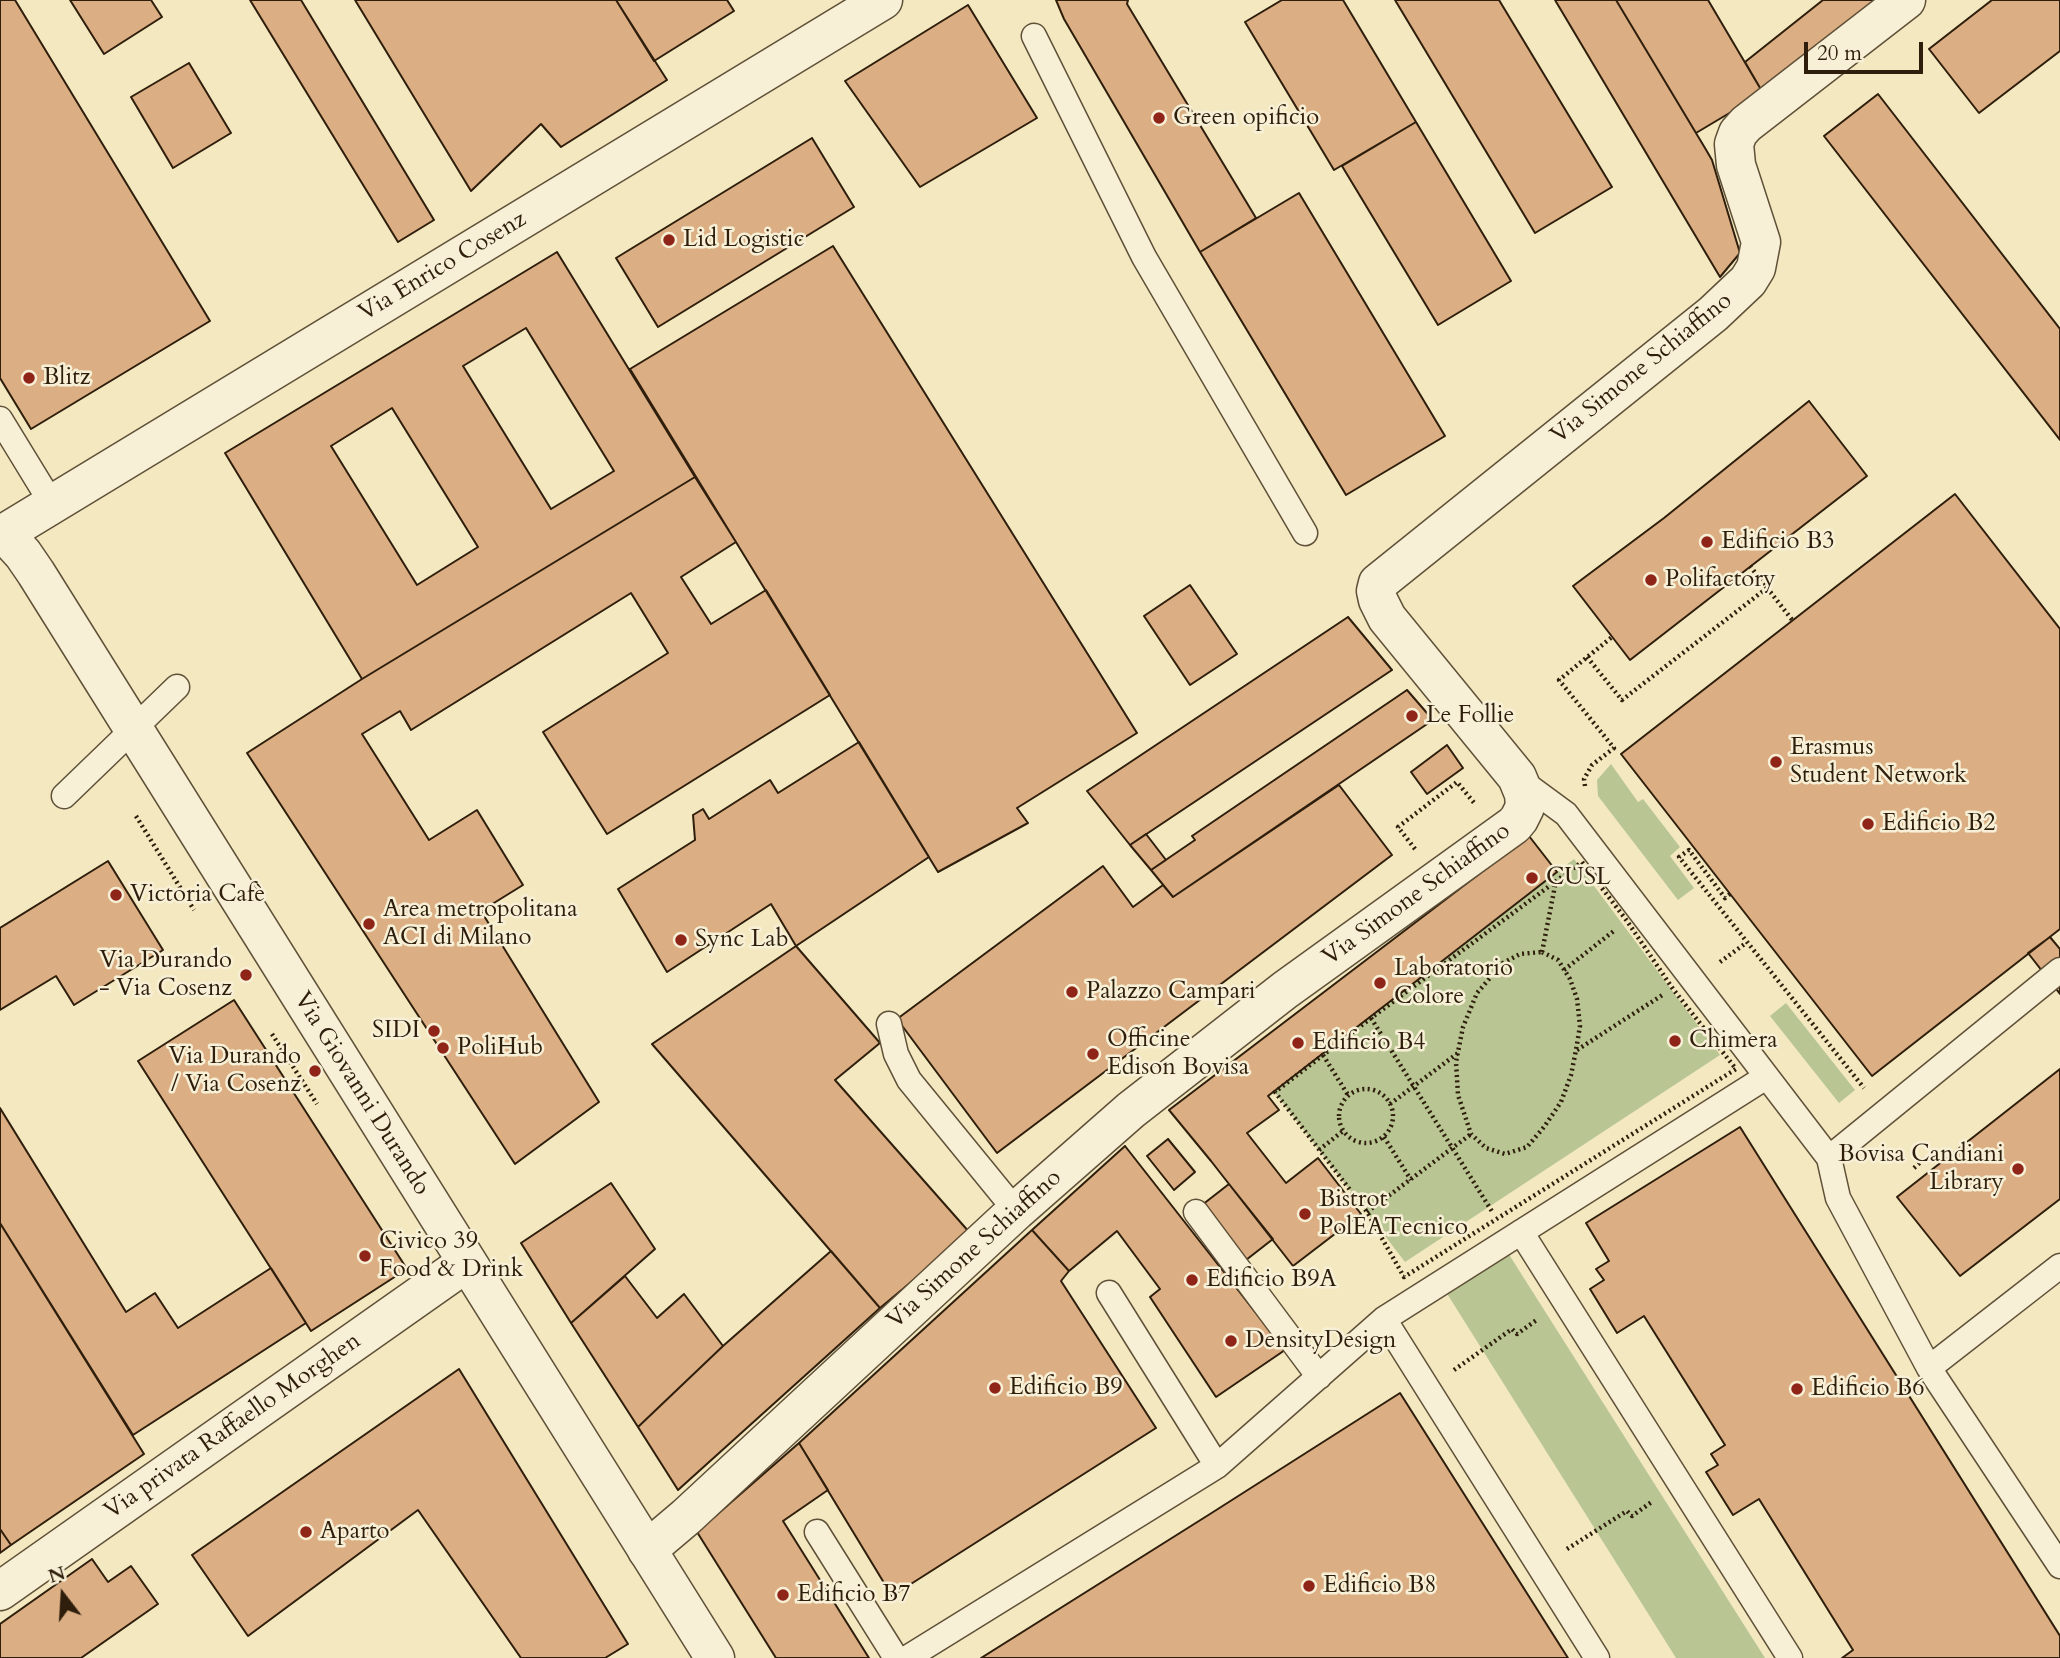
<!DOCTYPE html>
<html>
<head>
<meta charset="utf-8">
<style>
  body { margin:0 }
  #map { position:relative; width:2060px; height:1658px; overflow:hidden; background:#f3e8c0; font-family:Cardo,serif }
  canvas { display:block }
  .north { position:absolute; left:28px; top:1560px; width:70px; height:70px; -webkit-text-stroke:5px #f7f0d6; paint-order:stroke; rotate:343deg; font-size:19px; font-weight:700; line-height:28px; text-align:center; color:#2e1e0b }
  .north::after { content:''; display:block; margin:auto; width:24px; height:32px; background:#2e1e0b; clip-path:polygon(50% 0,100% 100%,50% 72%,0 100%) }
  .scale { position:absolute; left:1804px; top:42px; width:119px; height:32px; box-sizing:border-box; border:4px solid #2e1e0b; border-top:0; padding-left:9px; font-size:21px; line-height:24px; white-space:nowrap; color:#2e1e0b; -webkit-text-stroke:5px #f7f0d6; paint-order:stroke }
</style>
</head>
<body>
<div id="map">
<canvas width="2060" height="1658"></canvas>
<div class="north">N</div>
<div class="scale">20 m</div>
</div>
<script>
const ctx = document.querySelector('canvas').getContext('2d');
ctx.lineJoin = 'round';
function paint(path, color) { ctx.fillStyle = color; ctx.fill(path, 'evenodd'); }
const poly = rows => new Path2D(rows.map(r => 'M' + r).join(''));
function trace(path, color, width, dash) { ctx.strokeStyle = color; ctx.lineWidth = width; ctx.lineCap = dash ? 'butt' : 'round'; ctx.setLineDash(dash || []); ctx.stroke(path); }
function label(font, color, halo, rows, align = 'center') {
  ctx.font = font + ' Cardo,serif'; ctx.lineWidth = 5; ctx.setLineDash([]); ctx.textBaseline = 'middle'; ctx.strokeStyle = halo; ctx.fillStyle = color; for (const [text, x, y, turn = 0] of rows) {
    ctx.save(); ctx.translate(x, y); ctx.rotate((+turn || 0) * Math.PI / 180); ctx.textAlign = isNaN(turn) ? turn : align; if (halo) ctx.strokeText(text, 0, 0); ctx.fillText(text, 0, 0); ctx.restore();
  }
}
const green = poly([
  [1611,764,1638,802,1643,799,1680,847,1670,856,1694,888,1678,900,1598,796,1597,780],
  [1574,859,1720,1055,1405,1262,1273,1090],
  [1786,1003,1855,1090,1839,1103,1770,1016],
  [1508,1253,1765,1658,1676,1658,1446,1292]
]);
const building = poly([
  [0,0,15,0,210,321,31,429,0,378,0,0],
  [70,0,151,0,162,17,104,54,70,0],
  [250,0,301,0,434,220,398,242,250,0],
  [355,0,616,0,667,80,561,147,541,124,471,191,355,0],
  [616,0,727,0,734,11,654,61,616,0],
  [1056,0,1128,0,1127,4,1256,218,1200,252,1064,19,1056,0],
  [1282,0,1343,0,1416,122,1334,170,1245,22,1282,0],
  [1395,0,1499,0,1612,187,1535,233,1395,0],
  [1555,0,1616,0,1705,148,1712,160,1740,253,1720,277,1555,0],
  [1616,0,1708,0,1763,93,1696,133,1616,0],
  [1823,0,1882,0,1763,93,1745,62,1823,0],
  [1992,0,2060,0,2060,51,1979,113,1929,49,1992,0],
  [968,5,1037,118,920,187,845,81,968,5],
  [189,63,231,133,173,168,131,97,189,63],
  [1878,94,2060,329,2060,440,1824,136,1878,94],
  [1416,122,1511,281,1438,325,1342,166,1416,122],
  [812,138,854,207,658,327,616,258,812,138],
  [1299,193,1445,436,1346,495,1200,252,1299,193],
  [833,246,1137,733,1017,808,1028,823,938,872,630,369,833,246],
  [557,252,695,477,362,679,225,453,557,252],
  [526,328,614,471,551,509,463,366,526,328],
  [392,408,478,547,417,585,331,446,392,408],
  [1809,401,1867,476,1630,660,1573,586,1664,518,1809,401],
  [695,477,736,542,681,577,711,624,766,590,830,695,607,834,543,732,668,653,631,593,411,730,400,711,362,734,429,840,477,810,523,885,481,911,599,1102,515,1164,247,753,362,679,695,477],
  [1955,494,2060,629,2060,929,1872,1076,1621,754,1955,494],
  [1190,585,1237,654,1190,685,1144,616,1190,585],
  [1348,617,1392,670,1130,845,1087,791,1348,617],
  [1407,690,1433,720,1173,897,1151,870,1195,840,1192,836,1407,690],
  [859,742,929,857,796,946,771,904,667,972,618,889,695,840,693,815,703,809,709,819,770,780,778,793,859,742],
  [1447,745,1463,768,1427,794,1411,772,1447,745],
  [1339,785,1392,855,997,1153,897,1019,1103,866,1133,907,1163,885,1173,897,1339,785],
  [1146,834,1166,860,1151,870,1130,845,1146,834],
  [1529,836,1557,872,1268,1096,1279,1110,1247,1133,1286,1183,1318,1158,1361,1214,1293,1266,1211,1161,1169,1110,1529,836],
  [108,861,163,950,74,1005,56,976,0,1010,0,928,108,861],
  [2050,937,2060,949,2060,994,2028,953,2050,937],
  [796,946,880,1043,835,1080,970,1233,880,1308,652,1044,796,946],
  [234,1000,407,1269,311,1331,138,1061,234,1000],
  [2060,1069,2060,1199,1960,1276,1897,1197,2060,1069],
  [0,1108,126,1312,155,1293,178,1328,271,1268,306,1323,133,1435,0,1223,0,1108],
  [1740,1127,2060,1636,2060,1658,1842,1658,1853,1650,1759,1499,1733,1515,1706,1472,1718,1465,1711,1454,1725,1445,1644,1316,1617,1333,1590,1289,1604,1280,1596,1269,1609,1261,1586,1223,1740,1127],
  [1168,1139,1195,1172,1174,1190,1147,1156,1168,1139],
  [1125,1146,1285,1350,1216,1397,1150,1297,1160,1289,1117,1231,1069,1271,1032,1230,1125,1146],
  [611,1183,655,1249,571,1323,521,1243,611,1183],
  [1229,1184,1273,1239,1246,1260,1202,1205,1229,1184],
  [0,1223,144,1454,11,1545,0,1529,0,1223],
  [1032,1230,1069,1271,1061,1281,1156,1428,892,1596,799,1443,1032,1230],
  [831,1251,880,1308,678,1490,638,1427,723,1346,831,1251],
  [625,1276,657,1318,684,1294,723,1346,638,1427,571,1323,625,1276],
  [459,1369,628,1644,605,1658,521,1658,418,1510,248,1636,192,1555,459,1369],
  [1400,1393,1568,1658,981,1658,1210,1514,1400,1393],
  [799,1443,828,1490,783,1521,869,1658,776,1658,697,1532,799,1443],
  [0,1529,11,1545,0,1553,0,1529],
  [92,1559,108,1582,131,1566,158,1604,81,1658,0,1658,0,1624,92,1559]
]);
const path = poly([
  [1750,566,1793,621],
  [1587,657,1622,700,1767,588],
  [1585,786,1584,779,1592,765,1614,748,1559,680,1612,637],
  [136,816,194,910],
  [1415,849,1398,827,1457,782,1475,804],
  [1582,862,1627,921,1673,989,1736,1069,1404,1277,1367,1212,1275,1092,1371,1018,1582,862],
  [1730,894,1725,898,1689,850,1679,857,1864,1088],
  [1542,952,1558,960,1570,979,1577,999,1580,1026,1576,1050,1571,1075,1561,1102,1544,1127,1527,1147,1505,1154,1486,1148,1471,1134,1458,1095,1456,1062,1463,1027,1477,993,1503,963,1520,954,1542,952],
  [1542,952,1556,881],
  [1720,962,1746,943],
  [1564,970,1615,930],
  [1371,1018,1493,1213],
  [272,1034,317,1104],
  [1577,1050,1664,994],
  [1323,1055,1348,1095],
  '1339 1116a27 27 0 1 1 54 0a27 27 0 1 1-54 0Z',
  [1390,1104,1458,1053],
  [1384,1137,1411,1180],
  [1319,1150,1343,1131],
  [1914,1168,1925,1158],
  [1367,1212,1471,1134],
  [1454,1370,1512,1329,1517,1334,1538,1319],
  [1567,1549,1627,1511,1632,1516,1653,1501]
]);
const service = poly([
  [1034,36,1144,257,1305,533],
  [0,419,52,504],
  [1517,778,1566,814,1829,1158,1838,1198,1929,1368,2060,1566],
  [64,796,177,687],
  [889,1024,896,1054,909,1080,1016,1211],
  [1829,1158,2060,970],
  [1196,1212,1319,1377],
  [1521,1232,1790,1658],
  [1109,1293,1217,1466],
  [1384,1319,1597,1658],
  [1929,1368,2060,1266],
  [817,1532,896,1658],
  [907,1658,1217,1466,1384,1319,1766,1077]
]);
const minor = poly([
  [647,1550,686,1517,1016,1211,1131,1110,1285,990,1514,825,1519,819,1525,807,1524,794,1517,777,1387,618,1378,600,1376,591,1378,583,1713,314,1748,281,1756,268,1761,242,1736,165,1734,144,1738,133,1746,124,1906,0],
  [0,1591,466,1263]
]);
const tertiary = poly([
  [4,533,23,554,36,573,715,1658],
  [0,536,883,0]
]);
const markers = [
  [1159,118,7,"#8f2418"],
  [669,240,7,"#8f2418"],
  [29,378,7,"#8f2418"],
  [1707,542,7,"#8f2418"],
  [1651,580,7,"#8f2418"],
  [1412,716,7,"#8f2418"],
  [1776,762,7,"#8f2418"],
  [1868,824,7,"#8f2418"],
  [1532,878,7,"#8f2418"],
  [116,895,7,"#8f2418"],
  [369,924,7,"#8f2418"],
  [681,940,7,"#8f2418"],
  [246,975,7,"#8f2418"],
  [1380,983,7,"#8f2418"],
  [1072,992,7,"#8f2418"],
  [434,1031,7,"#8f2418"],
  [1675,1041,7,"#8f2418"],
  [1298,1043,7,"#8f2418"],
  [443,1048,7,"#8f2418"],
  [1093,1054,7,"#8f2418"],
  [315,1071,7,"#8f2418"],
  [2018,1169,7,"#8f2418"],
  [1305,1214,7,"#8f2418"],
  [365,1256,7,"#8f2418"],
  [1192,1280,7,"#8f2418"],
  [1231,1341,7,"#8f2418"],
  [995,1388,7,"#8f2418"],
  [1797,1389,7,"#8f2418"],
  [306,1532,7,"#8f2418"],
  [1309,1586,7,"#8f2418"],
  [783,1595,7,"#8f2418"]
];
const poiNames = [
  ["Green opificio",1173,118],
  ["Lid Logistic",683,240],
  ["Blitz",43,378],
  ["Edificio B3",1721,542],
  ["Polifactory",1665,580],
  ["Le Follie",1426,716],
  ["Erasmus",1790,748],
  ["Student Network",1790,776],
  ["Edificio B2",1882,824],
  ["CUSL",1546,878],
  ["Victoria Cafè",130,895],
  ["Area metropolitana",383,910],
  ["ACI di Milano",383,938],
  ["Sync Lab",695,940],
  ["Via Durando",232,961,"right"],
  ["- Via Cosenz",232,989,"right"],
  ["Laboratorio",1394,969],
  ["Colore",1394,997],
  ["Palazzo Campari",1086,992],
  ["SIDI",420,1031,"right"],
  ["Officine",1107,1040],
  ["Edison Bovisa",1107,1068],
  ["Chimera",1689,1041],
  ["Edificio B4",1312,1043],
  ["PoliHub",457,1048],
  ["Via Durando",301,1057,"right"],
  ["/ Via Cosenz",301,1085,"right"],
  ["Bovisa Candiani",2004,1155,"right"],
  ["Library",2004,1183,"right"],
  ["Bistrot",1319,1200],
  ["PolEATecnico",1319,1228],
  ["Civico 39",379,1242],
  ["Food & Drink",379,1270],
  ["Edificio B9A",1206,1280],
  ["DensityDesign",1245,1341],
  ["Edificio B9",1009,1388],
  ["Edificio B6",1811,1389],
  ["Aparto",320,1532],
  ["Edificio B8",1323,1586],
  ["Edificio B7",797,1595]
];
const streetNames = [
  ["Via Enrico Cosenz",443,267,-31],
  ["Via Simone Schiaffino",1642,369,-39],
  ["Via Simone Schiaffino",1417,895,-36],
  ["Via Giovanni Durando",361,1094,58],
  ["Via Simone Schiaffino",975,1250,-42],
  ["Via privata Raffaello Morghen",233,1427,-35]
];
paint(green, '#b9c694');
paint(building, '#dbae84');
trace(building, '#2e1e0b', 2);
trace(service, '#5f5038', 27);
trace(minor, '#5f5038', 41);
trace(tertiary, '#5f5038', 41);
trace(path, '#2e1e0b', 4.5, [2, 3.5]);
trace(service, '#f7f0d6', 24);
trace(minor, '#f7f0d6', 38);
trace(tertiary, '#f7f0d6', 38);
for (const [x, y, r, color] of markers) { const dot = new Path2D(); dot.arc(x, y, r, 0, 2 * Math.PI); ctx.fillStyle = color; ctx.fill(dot); trace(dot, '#f7f0d6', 2.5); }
label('24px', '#2e1e0b', '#f7f0d6', poiNames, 'left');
label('24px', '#2e1e0b', '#f7f0d6', streetNames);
</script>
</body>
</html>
